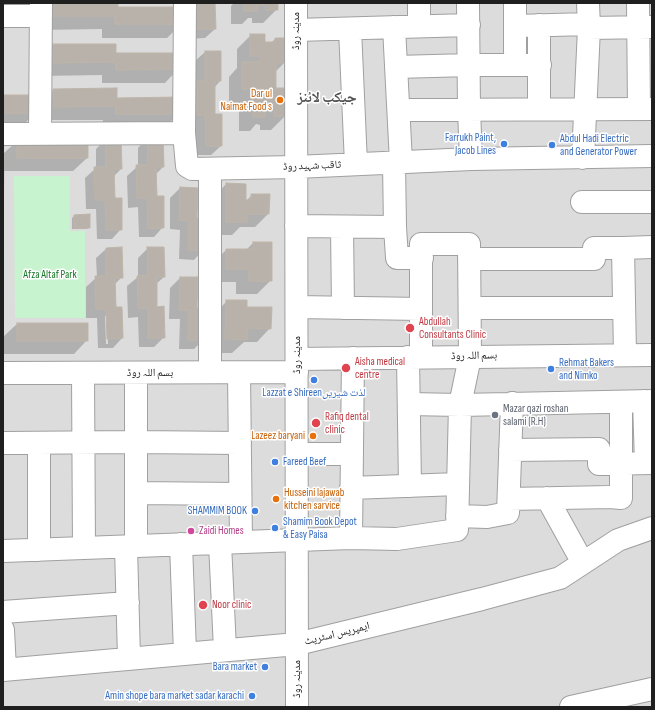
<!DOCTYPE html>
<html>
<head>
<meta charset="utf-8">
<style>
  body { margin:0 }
  #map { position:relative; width:655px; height:710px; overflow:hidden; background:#eeece6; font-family:"Sofia Sans Condensed",sans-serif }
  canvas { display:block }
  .frame { position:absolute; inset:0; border:4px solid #1f1f1f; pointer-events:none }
</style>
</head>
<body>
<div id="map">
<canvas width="655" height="710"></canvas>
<div class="frame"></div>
</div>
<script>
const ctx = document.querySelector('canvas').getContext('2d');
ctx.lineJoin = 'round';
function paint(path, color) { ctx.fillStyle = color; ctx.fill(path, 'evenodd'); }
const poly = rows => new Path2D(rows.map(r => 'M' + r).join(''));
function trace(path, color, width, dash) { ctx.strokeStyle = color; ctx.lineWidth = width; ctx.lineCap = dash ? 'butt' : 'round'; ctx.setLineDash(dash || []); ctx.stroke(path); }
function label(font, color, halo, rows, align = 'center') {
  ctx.font = font + ' "Sofia Sans Condensed","Noto Naskh Arabic",sans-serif'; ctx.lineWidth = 3; ctx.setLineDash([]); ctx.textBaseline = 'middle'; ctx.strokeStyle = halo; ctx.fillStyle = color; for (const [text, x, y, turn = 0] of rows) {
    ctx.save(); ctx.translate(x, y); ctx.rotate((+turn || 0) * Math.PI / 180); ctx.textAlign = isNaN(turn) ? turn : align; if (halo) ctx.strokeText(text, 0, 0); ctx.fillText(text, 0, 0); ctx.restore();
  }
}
const residential = poly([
  [3,3,652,3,652,707,3,707]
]);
const park = poly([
  [14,176,70,176,70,231,85,231,85,318,15,318]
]);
const shadow = poly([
  [50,3,117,3,117,8,181,24,167,38,102,38,102,29,39,30],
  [186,3,214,3,215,29,205,38,186,39],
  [234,3,277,3,277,9,263,23,252,23,252,18,248,18,242,24,231,24,231,6],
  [251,35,264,43,271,43,275,39,285,39,285,62,275,72,275,89,285,89,285,116,271,130,260,130,260,125,256,124,250,131,239,131,239,112,249,103,229,103,229,77,237,68,237,49],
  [53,45,115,54,178,69,165,83,102,83,102,75,40,76,39,59],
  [205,52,220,52,220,81,214,88,214,115,221,146,211,155,196,155,196,125,188,125,188,92,196,84,195,61],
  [54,90,116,99,179,113,165,127,103,128,103,120,40,120,40,103],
  [3,96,35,113,21,127,3,127],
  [147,138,163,167,156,174,156,197,163,227,154,237,139,237,138,207,128,208,127,176,138,166,138,148],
  [105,140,121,169,114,176,114,199,121,229,112,239,97,239,96,209,86,209,85,178,96,168,96,149],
  [17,141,87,158,73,171,3,171,3,154],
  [226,184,245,202,252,195,268,214,255,227,240,227,232,235,213,235,213,198],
  [180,188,197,189,196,219,203,250,194,260,179,259,180,230,170,229,170,198],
  [74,216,89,227,87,229,72,229,72,218],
  [253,243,271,280,257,294,236,294,236,282,213,282,212,264,226,250,246,250],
  [148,248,164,277,156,284,157,308,164,337,154,347,139,347,138,317,128,318,127,286,138,277,138,258],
  [106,249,122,277,114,285,115,308,122,338,113,348,98,348,97,318,86,318,86,287,97,277,96,258],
  [105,316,107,316,108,344,106,344],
  [180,278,196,309,203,340,194,349,179,349,180,319,169,319,170,288],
  [227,301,246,308,270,328,257,342,244,342,232,353,212,353,213,315],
  [17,324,87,340,74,354,3,354,3,337]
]);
const building = poly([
  [52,3,118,3,118,7,182,7,182,24,115,24,115,16,52,16,52,3],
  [195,3,215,3,216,29,196,29,195,3],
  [244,3,278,3,278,10,265,10,266,5,257,5,257,11,244,11,244,3],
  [250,34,265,34,265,42,275,42,275,38,286,38,286,62,276,63,276,88,286,88,286,116,274,116,274,111,265,111,265,117,253,117,253,98,262,98,262,89,242,89,242,62,260,62,260,56,250,56,250,34],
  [53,44,116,44,116,53,179,53,180,69,116,70,116,62,53,63,53,44],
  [205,51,221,51,221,81,215,81,215,114,222,114,222,146,206,146,205,115,197,115,197,81,205,81,205,51],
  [117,88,117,98,180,97,180,114,116,114,116,106,54,107,53,89,117,88],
  [3,95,36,95,36,113,3,113,3,95],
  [147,137,163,137,164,167,156,167,157,196,164,196,164,228,148,228,147,198,137,198,136,165,148,165,147,137],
  [121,138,122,169,114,169,115,198,122,198,122,230,106,230,105,200,95,200,94,167,106,167,105,139,121,138],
  [17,140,88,140,88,158,17,158,17,140],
  [3,155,4,155,3,228,3,155],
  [226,183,246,184,246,200,251,200,251,194,270,194,269,214,247,214,247,222,226,222,226,183],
  [180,187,198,188,197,218,205,218,204,251,188,250,189,221,179,220,180,187],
  [90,214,90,228,74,228,74,215,90,214],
  [253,242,272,242,272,281,249,281,249,269,226,269,226,249,253,249,253,242],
  [122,247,123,278,115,278,116,307,122,307,123,338,107,339,106,309,96,309,95,276,106,276,106,248,122,247],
  [147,247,164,247,165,277,157,277,157,307,164,306,165,338,148,338,148,308,138,308,137,276,148,275,147,247],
  [180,277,198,277,197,308,205,308,204,340,188,340,189,310,179,310,180,277],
  [226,300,247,300,247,307,272,307,271,329,247,328,247,340,225,339,226,300],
  [17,323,88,323,88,341,17,341,17,323]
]);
const minor = poly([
  [296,3,297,707],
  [419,3,419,26],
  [468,3,469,110,471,159],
  [638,3,639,109],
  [3,16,41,16],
  [539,25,539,109],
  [515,26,589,24],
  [394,27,401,162],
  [589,28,652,27],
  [350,29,356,164],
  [296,30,469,25],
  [515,52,515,3],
  [396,67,470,65,540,65],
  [399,110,652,109],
  [184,133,185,3],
  [3,134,184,133,187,166,192,169,296,167,471,159,652,156],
  [40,134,41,3],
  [583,158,589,28,588,3],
  [582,202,652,202],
  [296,226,395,227,394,163],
  [342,227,343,308],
  [395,227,397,258,422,258],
  [469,259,594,259,594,248,623,248],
  [297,307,421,309],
  [470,308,624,308],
  [625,354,623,248,652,247],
  [408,357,410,486],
  [297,359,652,355],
  [210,372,210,169],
  [3,373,297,372],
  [83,373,84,548],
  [136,373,136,442,240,443],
  [239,373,241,542],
  [644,401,646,463],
  [409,404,460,405,652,401],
  [3,443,136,442,136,546],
  [510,450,599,449,599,464,652,463],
  [297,454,352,454],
  [351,488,458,484],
  [136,493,240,494],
  [547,498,583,563],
  [509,499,610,497,621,498,621,402],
  [457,516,487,517,508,513,512,403],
  [351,538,353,358],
  [220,543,225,650],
  [181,544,185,653],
  [126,547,129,658],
  [39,550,39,443],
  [3,551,351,538,397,539,457,530,460,405,470,357,469,244,421,244,421,357],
  [3,612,128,603],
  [3,630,5,669],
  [3,670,297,644,482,599,560,578,618,540,652,528],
  [571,707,652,689]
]);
const markers = [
  [280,100,4,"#e8710a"],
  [504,144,4,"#3f7fe0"],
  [552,145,4,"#3f7fe0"],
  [410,328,5,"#e0444e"],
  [346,368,5,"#e0444e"],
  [551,369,4,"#3f7fe0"],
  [314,380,4,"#3f7fe0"],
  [495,415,4,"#6b7280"],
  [316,423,5,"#e0444e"],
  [313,436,4,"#e8710a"],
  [275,462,4,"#3f7fe0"],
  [276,499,4,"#e8710a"],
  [255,511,4,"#3f7fe0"],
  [275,528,4,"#3f7fe0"],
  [191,531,4,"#d1479c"],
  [203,605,5,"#e0444e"],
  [265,667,4,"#3f7fe0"],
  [252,696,4,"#3f7fe0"]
];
const streetNames = [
  ["مدینہ روڈ",296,31,-90],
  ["ثاقب شہید روڈ",312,166,-2],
  ["مدینہ روڈ",297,355,-90],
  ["بسم اللہ روڈ",474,356,-1],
  ["بسم اللہ روڈ",150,373],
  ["ایمپریس اسٹریٹ",337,634,-14],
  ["مدینہ روڈ",297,679,-90]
];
const foodNames = [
  ["Dar ul",272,94],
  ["Naimat Food s",272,107],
  ["Lazeez baryani",305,436],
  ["Husseini lajawab",284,493,"left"],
  ["kitchen sarvice",284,506,"left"]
];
const shopNames = [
  ["Farrukh Paint,",496,138],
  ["Jacob Lines",496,151],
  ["Abdul Hadi Electric",560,139,"left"],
  ["and Generator Power",560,152,"left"],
  ["Rehmat Bakers",559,363,"left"],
  ["and Nimko",559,376,"left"],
  ["Lazzat e Shireenلذت شیریں",314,393,"center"],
  ["Fareed Beef",283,462,"left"],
  ["SHAMMIM BOOK",247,511],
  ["Shamim Book Depot",283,522,"left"],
  ["& Easy Paisa",283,535,"left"],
  ["Bara market",257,667],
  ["Amin shope bara market sadar karachi",244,696]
];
const parkNames = [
  ["Afza Altaf Park",50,275]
];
const healthNames = [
  ["Abdullah",419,322],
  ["Consultants Clinic",419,335],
  ["Aisha medical",355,362],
  ["centre",355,375],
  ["Rafiq dental",325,417],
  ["clinic",325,430],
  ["Noor clinic",212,605]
];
const worshipNames = [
  ["Mazar qazi roshan",503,409],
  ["salami (R.H)",503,422]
];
const hotelNames = [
  ["Zaidi Homes",199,531]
];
const districtNames = [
  ["جیکب لائنز",327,98]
];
paint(residential, '#dcdcdc');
paint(park, '#c7f4ce');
paint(shadow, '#0003');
paint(building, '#b8b2ab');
trace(building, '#bfb5a9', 1);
trace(minor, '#a0a0a0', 24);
trace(minor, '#fff', 22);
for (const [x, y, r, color] of markers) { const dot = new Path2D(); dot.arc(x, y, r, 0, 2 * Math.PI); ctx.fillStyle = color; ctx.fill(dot); trace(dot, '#fff', 1.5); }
label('11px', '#1f1f1f', '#fff', streetNames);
label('11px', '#c56008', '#fff', foodNames, 'right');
label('11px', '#366cbe', '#fff', shopNames, 'right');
label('11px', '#167326', '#fff', parkNames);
label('11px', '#be3a42', '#fff', healthNames, 'left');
label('11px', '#5b616d', '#fff', worshipNames, 'left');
label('11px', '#b23c85', '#fff', hotelNames, 'left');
label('bold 15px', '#525252', '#fff', districtNames);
</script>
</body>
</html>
